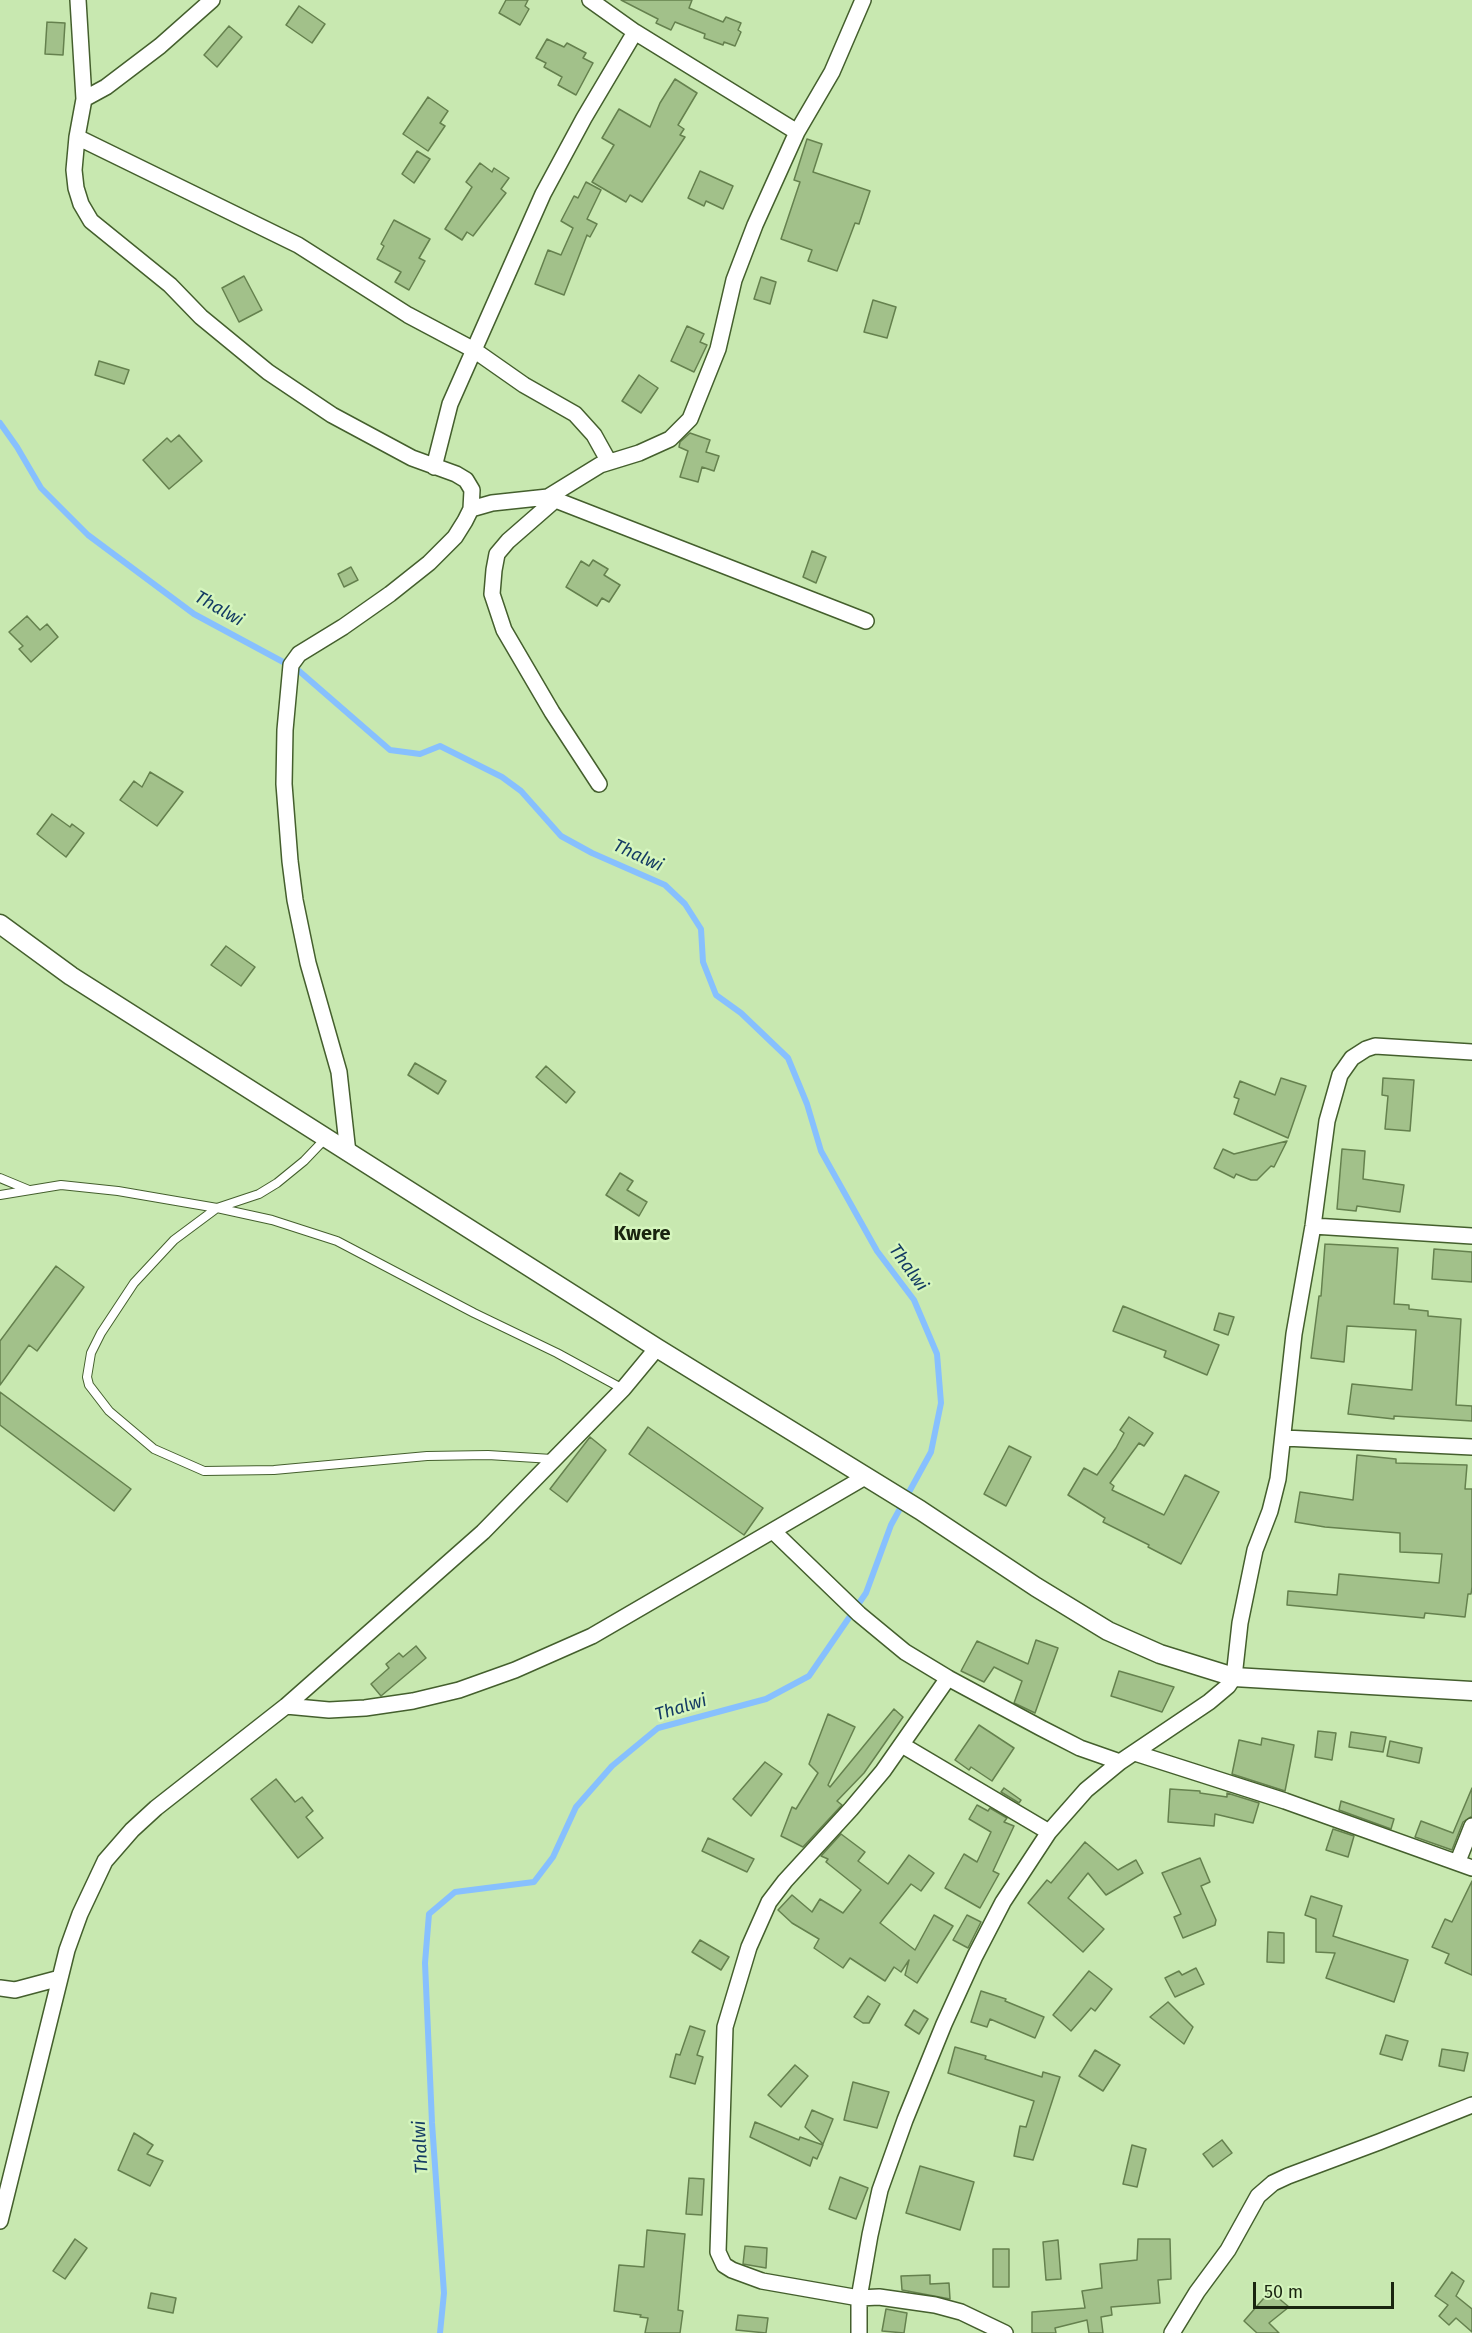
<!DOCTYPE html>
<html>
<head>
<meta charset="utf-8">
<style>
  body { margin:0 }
  #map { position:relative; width:1472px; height:2333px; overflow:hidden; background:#c8e8b0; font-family:"Fira Sans",sans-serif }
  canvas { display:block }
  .scale { position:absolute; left:1253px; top:2282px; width:141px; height:27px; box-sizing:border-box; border:3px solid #19240f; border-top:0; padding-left:8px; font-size:18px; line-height:21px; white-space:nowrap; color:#19240f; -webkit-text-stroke:4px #d5f5bd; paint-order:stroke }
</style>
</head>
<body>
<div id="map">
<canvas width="1472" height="2333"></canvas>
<div class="scale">50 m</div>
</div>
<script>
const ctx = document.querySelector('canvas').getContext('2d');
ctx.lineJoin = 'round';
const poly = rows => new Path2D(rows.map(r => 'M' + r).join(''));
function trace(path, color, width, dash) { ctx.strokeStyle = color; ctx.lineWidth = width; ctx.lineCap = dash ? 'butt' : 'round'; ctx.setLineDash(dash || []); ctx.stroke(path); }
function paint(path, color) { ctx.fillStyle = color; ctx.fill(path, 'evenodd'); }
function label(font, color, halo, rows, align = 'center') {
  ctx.font = font + ' "Fira Sans",sans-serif'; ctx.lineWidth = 5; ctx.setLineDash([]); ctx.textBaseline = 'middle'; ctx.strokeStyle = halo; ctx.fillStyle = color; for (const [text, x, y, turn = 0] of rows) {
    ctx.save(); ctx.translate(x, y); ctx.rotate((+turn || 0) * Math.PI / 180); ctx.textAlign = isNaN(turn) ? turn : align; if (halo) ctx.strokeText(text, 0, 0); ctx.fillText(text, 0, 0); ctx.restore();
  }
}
const stream = poly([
  [0,423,17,447,41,488,88,535,194,614,298,670,390,750,420,754,440,746,502,777,521,791,561,836,592,853,665,885,685,904,701,929,703,962,716,995,741,1013,788,1058,807,1104,821,1151,877,1251,914,1300,937,1354,941,1403,931,1452,891,1525,866,1593,809,1676,766,1699,658,1728,612,1766,576,1807,553,1857,534,1882,455,1892,429,1914,425,1963,432,2123,444,2293,440,2333]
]);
const building = poly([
  [506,0,528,0,525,6,529,9,520,25,499,13,506,0],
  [621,0,692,0,689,8,723,22,726,17,741,23,738,30,741,32,735,46,724,42,723,45,704,38,705,34,675,22,671,30,656,23,658,19,621,0],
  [299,6,325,24,312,43,286,25,299,6],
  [47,22,65,23,63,55,45,54,47,22],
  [229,26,242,37,217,67,204,55,229,26],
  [547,39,564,47,567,43,586,53,583,58,593,63,576,95,558,85,562,77,544,67,546,63,536,58,547,39],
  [675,79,697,93,678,125,684,129,680,135,685,137,642,202,630,195,626,202,592,182,614,145,602,138,619,109,650,127,660,103,675,79],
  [428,97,448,111,440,123,445,126,428,151,403,134,428,97],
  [807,139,822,144,813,172,870,191,859,224,855,223,837,271,808,261,812,250,781,239,800,182,794,180,807,139],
  [417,151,430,159,414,183,402,174,417,151],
  [480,163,492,172,494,168,509,178,501,189,506,193,473,236,467,232,462,240,445,229,472,187,466,182,480,163],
  [700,171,733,186,723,209,706,201,704,206,688,198,700,171],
  [586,182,601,190,587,219,597,224,590,237,587,235,564,295,535,284,548,250,561,255,573,228,561,221,574,196,578,198,586,182],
  [394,220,430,239,419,258,425,261,409,290,395,282,401,272,377,259,384,246,381,244,394,220],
  [244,276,262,310,239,322,222,288,244,276],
  [761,277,776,282,770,304,754,299,761,277],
  [873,300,896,307,887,338,864,332,873,300],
  [687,326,704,334,700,342,707,345,694,372,671,361,687,326],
  [99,361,129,370,124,384,95,375,99,361],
  [639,375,658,388,641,413,622,401,639,375],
  [690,433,710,440,706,452,719,456,714,471,702,467,698,482,680,477,688,451,679,447,680,442,690,433],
  [179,435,202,461,169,489,143,460,167,438,171,442,179,435],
  [812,551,826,557,816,583,803,577,812,551],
  [593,560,608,569,604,575,620,585,609,602,602,598,597,606,566,587,581,561,589,566,593,560],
  [351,567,358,580,344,587,338,574,351,567],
  [27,616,40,630,47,624,58,637,31,662,19,649,23,646,9,632,27,616],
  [150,772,183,792,157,826,120,800,134,781,142,787,150,772],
  [52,814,70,827,72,824,84,833,66,857,37,834,52,814],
  [226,946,255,967,241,986,211,965,226,946],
  [415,1063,446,1081,438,1094,408,1075,415,1063],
  [546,1066,575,1092,566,1103,536,1077,546,1066],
  [1281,1078,1306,1086,1288,1138,1234,1114,1239,1099,1234,1097,1240,1081,1275,1095,1281,1078],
  [1383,1078,1414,1080,1410,1131,1385,1129,1388,1096,1382,1095,1383,1078],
  [1287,1141,1274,1167,1271,1166,1257,1180,1251,1180,1236,1174,1234,1178,1214,1168,1223,1149,1234,1154,1287,1141],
  [1342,1149,1365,1151,1363,1179,1404,1185,1400,1212,1357,1206,1356,1211,1337,1209,1342,1149],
  [620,1173,633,1181,627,1190,647,1202,639,1216,606,1195,620,1173],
  [1325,1244,1398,1248,1394,1304,1409,1305,1409,1309,1428,1311,1428,1316,1461,1319,1456,1405,1472,1406,1472,1421,1394,1416,1394,1419,1348,1414,1352,1384,1412,1390,1416,1330,1347,1326,1344,1362,1311,1358,1319,1296,1321,1296,1325,1244],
  [1434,1249,1472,1252,1472,1282,1432,1279,1434,1249],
  [56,1266,84,1287,37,1351,29,1345,0,1385,0,1341,56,1266],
  [1123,1306,1219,1345,1207,1375,1164,1357,1166,1351,1113,1331,1123,1306],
  [1219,1313,1234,1317,1228,1335,1214,1330,1219,1313],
  [0,1392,131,1489,114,1511,0,1425,0,1392],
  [1129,1417,1153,1433,1144,1446,1139,1443,1110,1483,1114,1486,1112,1490,1164,1515,1185,1475,1219,1492,1181,1564,1148,1547,1149,1545,1103,1522,1105,1518,1068,1495,1084,1468,1097,1475,1116,1448,1124,1433,1120,1430,1129,1417],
  [648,1427,763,1508,744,1535,629,1454,648,1427],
  [590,1437,606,1450,567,1502,550,1489,590,1437],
  [1009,1446,1031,1457,1006,1506,984,1494,1009,1446],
  [1357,1455,1396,1459,1396,1463,1467,1465,1465,1489,1472,1489,1472,1587,1471,1594,1468,1594,1465,1617,1425,1613,1424,1618,1287,1605,1288,1591,1337,1595,1339,1574,1439,1583,1442,1554,1400,1552,1400,1533,1325,1527,1295,1522,1300,1492,1353,1500,1357,1455],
  [1036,1640,1058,1648,1035,1713,1014,1703,1022,1681,994,1667,984,1682,961,1671,977,1641,1028,1664,1036,1640],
  [416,1646,426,1658,381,1696,371,1684,389,1668,386,1664,399,1653,403,1657,416,1646],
  [1119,1671,1174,1687,1162,1712,1111,1696,1119,1671],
  [894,1709,903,1717,864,1773,837,1801,842,1805,803,1847,781,1836,792,1807,796,1809,818,1773,809,1764,828,1714,855,1727,828,1785,830,1787,894,1709],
  [979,1725,1014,1748,992,1781,971,1767,969,1770,955,1760,979,1725],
  [1318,1731,1336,1733,1332,1760,1315,1757,1318,1731],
  [1351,1732,1386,1737,1383,1752,1349,1747,1351,1732],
  [1262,1738,1294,1745,1285,1791,1232,1774,1239,1740,1261,1745,1262,1738],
  [1390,1741,1422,1748,1419,1763,1387,1756,1390,1741],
  [765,1762,782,1774,751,1816,733,1799,765,1762],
  [276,1779,295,1802,302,1797,313,1811,306,1817,323,1838,298,1858,251,1799,276,1779],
  [1004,1788,1021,1800,1019,1803,1001,1792,1004,1788],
  [1472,1788,1472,1816,1463,1822,1452,1850,1415,1837,1421,1821,1453,1833,1472,1788],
  [1170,1789,1200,1791,1200,1793,1227,1797,1227,1793,1259,1803,1253,1823,1215,1814,1214,1826,1168,1822,1170,1789],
  [1341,1801,1394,1819,1391,1829,1339,1810,1341,1801],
  [977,1805,988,1811,990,1808,1007,1818,1004,1822,1014,1826,993,1871,999,1874,980,1908,945,1888,964,1854,977,1862,991,1832,969,1819,977,1805],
  [1333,1829,1354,1836,1348,1857,1326,1850,1333,1829],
  [841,1834,865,1852,858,1861,888,1884,909,1855,934,1873,921,1891,911,1884,880,1923,915,1950,934,1915,953,1926,917,1983,905,1975,909,1960,901,1972,894,1967,885,1981,850,1958,843,1968,814,1948,819,1939,792,1923,778,1910,792,1895,812,1912,820,1899,843,1913,861,1890,826,1862,828,1859,821,1856,841,1834],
  [708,1838,754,1859,747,1872,702,1851,708,1838],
  [1085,1842,1118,1870,1136,1860,1143,1873,1106,1895,1088,1873,1068,1898,1104,1929,1083,1952,1028,1903,1047,1880,1051,1883,1085,1842],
  [1200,1858,1210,1882,1201,1886,1216,1920,1215,1925,1183,1938,1174,1917,1181,1914,1162,1873,1200,1858],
  [1472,1881,1472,1975,1445,1963,1449,1954,1432,1947,1445,1919,1452,1922,1472,1881],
  [1311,1896,1342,1906,1333,1936,1408,1960,1394,2002,1326,1978,1335,1953,1316,1952,1316,1919,1305,1915,1311,1896],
  [967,1915,981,1922,968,1948,953,1940,967,1915],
  [1268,1932,1284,1933,1284,1963,1267,1962,1268,1932],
  [700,1940,729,1957,721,1970,692,1952,700,1940],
  [1196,1968,1204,1984,1175,1997,1165,1978,1179,1971,1182,1975,1196,1968],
  [1089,1971,1112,1989,1095,2011,1091,2008,1071,2031,1053,2015,1089,1971],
  [981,1991,1006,1999,1005,2001,1044,2017,1035,2038,990,2019,987,2027,971,2022,981,1991],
  [868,1996,880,2004,869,2023,863,2023,854,2017,868,1996],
  [1168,2002,1193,2027,1184,2044,1150,2017,1168,2002],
  [914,2010,928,2019,919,2034,905,2025,914,2010],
  [690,2026,705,2031,697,2055,703,2057,695,2084,670,2077,676,2054,680,2055,690,2026],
  [1386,2035,1408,2041,1402,2060,1380,2054,1386,2035],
  [955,2047,986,2056,985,2059,1042,2077,1043,2072,1060,2077,1033,2160,1014,2156,1020,2126,1026,2127,1034,2101,948,2073,955,2047],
  [1442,2049,1468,2053,1464,2071,1439,2066,1442,2049],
  [1095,2050,1120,2065,1103,2091,1079,2076,1095,2050],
  [795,2065,808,2076,781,2107,768,2095,795,2065],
  [853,2082,889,2092,877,2128,844,2120,853,2082],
  [812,2110,833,2119,823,2144,805,2127,812,2110],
  [755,2122,799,2140,800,2137,823,2145,817,2159,813,2157,810,2166,750,2137,755,2122],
  [134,2133,153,2145,147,2154,163,2161,150,2186,118,2170,134,2133],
  [1222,2140,1232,2153,1213,2167,1203,2154,1222,2140],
  [1132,2145,1146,2149,1137,2187,1123,2184,1132,2145],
  [920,2166,974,2182,960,2230,906,2213,920,2166],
  [840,2177,868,2188,856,2219,829,2209,840,2177],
  [689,2178,704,2179,702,2215,686,2214,689,2178],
  [647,2230,685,2234,678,2310,683,2311,680,2333,645,2333,648,2318,640,2317,641,2315,614,2311,619,2265,644,2267,647,2230],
  [75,2239,87,2248,65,2279,53,2271,75,2239],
  [1138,2239,1170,2239,1171,2279,1158,2280,1160,2303,1111,2307,1112,2315,1101,2317,1103,2333,1089,2333,1087,2320,1055,2328,1056,2333,1032,2333,1032,2312,1085,2308,1082,2291,1102,2288,1100,2264,1137,2260,1138,2239],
  [1058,2240,1061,2279,1046,2280,1043,2242,1058,2240],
  [745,2246,767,2248,766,2268,743,2264,745,2246],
  [993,2249,1009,2249,1009,2287,993,2287,993,2249],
  [1452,2272,1464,2281,1456,2296,1472,2309,1472,2332,1456,2318,1449,2325,1439,2316,1448,2305,1435,2296,1452,2272],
  [930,2275,930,2284,949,2283,950,2299,902,2290,901,2276,930,2275],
  [1270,2291,1289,2307,1269,2323,1279,2333,1257,2333,1244,2321,1270,2291],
  [151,2293,176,2298,173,2313,148,2308,151,2293],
  [886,2309,907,2313,904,2333,882,2331,886,2309],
  [738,2315,768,2318,766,2333,736,2330,738,2315]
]);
const service = poly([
  [325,1139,304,1161,277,1183,259,1194,217,1208,174,1240,134,1283,101,1333,91,1353,87,1377,89,1385,109,1411,154,1449,204,1471,274,1470,427,1456,488,1455,552,1459],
  [0,1178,29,1190],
  [0,1195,61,1185,118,1191,217,1208,272,1220,337,1241,474,1313,557,1353,623,1389]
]);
const minor = poly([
  [78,0,84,99,77,137,74,170,76,188,81,204,91,221,170,285,201,317,268,372,332,415,412,458,456,474,466,480,472,490,471,509,465,521,455,537,429,563,390,594,343,627,299,654,291,665,285,730,284,784,290,861,295,900,308,963,339,1072,348,1153],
  [590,0,635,32,797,132],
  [84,99,106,87,160,46,212,0],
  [77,137,298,245,408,315,474,350,524,385,575,414,594,435,609,462],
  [434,467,450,404,543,194,584,118,635,32],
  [548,497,866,621],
  [555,500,508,541,497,554,494,570,492,594,504,630,552,712,599,784],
  [471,509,492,503,548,497,600,465,639,453,670,439,690,419,718,349,734,280,755,225,797,132,832,72,863,0],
  [1313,1226,1472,1236],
  [1284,1438,1472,1447],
  [774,1532,859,1614,905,1652,948,1678,1041,1728,1080,1748,1120,1762],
  [948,1678,883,1771,851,1809,785,1881,769,1902,749,1947,725,2027,718,2252,724,2265,732,2270,762,2281,859,2298,879,2297,935,2305,961,2312,1005,2333],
  [286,1706,329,1710,365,1708,413,1701,459,1690,515,1670,592,1636,865,1477],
  [902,1745,1049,1832],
  [1135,1753,1285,1801,1472,1868],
  [1458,1861,1472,1826],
  [0,1988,15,1990,60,1978],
  [0,2221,67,1950,80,1914,105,1861,132,1830,156,1808,286,1706,483,1532,623,1389,657,1348],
  [859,2333,859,2298,870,2235,880,2190,905,2120,944,2024,975,1956,1003,1902,1049,1832,1086,1790,1120,1762,1209,1702,1228,1686,1234,1677,1240,1623,1255,1550,1270,1511,1278,1479,1294,1334,1313,1226,1327,1121,1340,1075,1352,1058,1366,1049,1375,1046,1472,1052],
  [1172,2333,1197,2292,1228,2250,1258,2196,1273,2183,1288,2176,1379,2142,1472,2105]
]);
const tertiary = poly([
  [0,924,71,976,657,1348,920,1510,1036,1587,1108,1631,1160,1654,1234,1677,1472,1691]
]);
const waterNames = [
  ["Thalwi",219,609,30],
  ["Thalwi",638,856,25],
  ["Thalwi",908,1268,54],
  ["Thalwi",681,1708,-17],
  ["Thalwi",421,2147,-93]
];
const quarterNames = [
  ["Kwere",642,1234]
];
trace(stream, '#87c0fe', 6);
paint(building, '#a2c18a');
trace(building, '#65814e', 1.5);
trace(service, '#445f2d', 10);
trace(minor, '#445f2d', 18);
trace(tertiary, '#445f2d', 21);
trace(service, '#fff', 8);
trace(minor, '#fff', 15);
trace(tertiary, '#fff', 18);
label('italic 18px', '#143b63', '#d5f5bd', waterNames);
label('bold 20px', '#19240f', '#d5f5bd', quarterNames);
</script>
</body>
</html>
